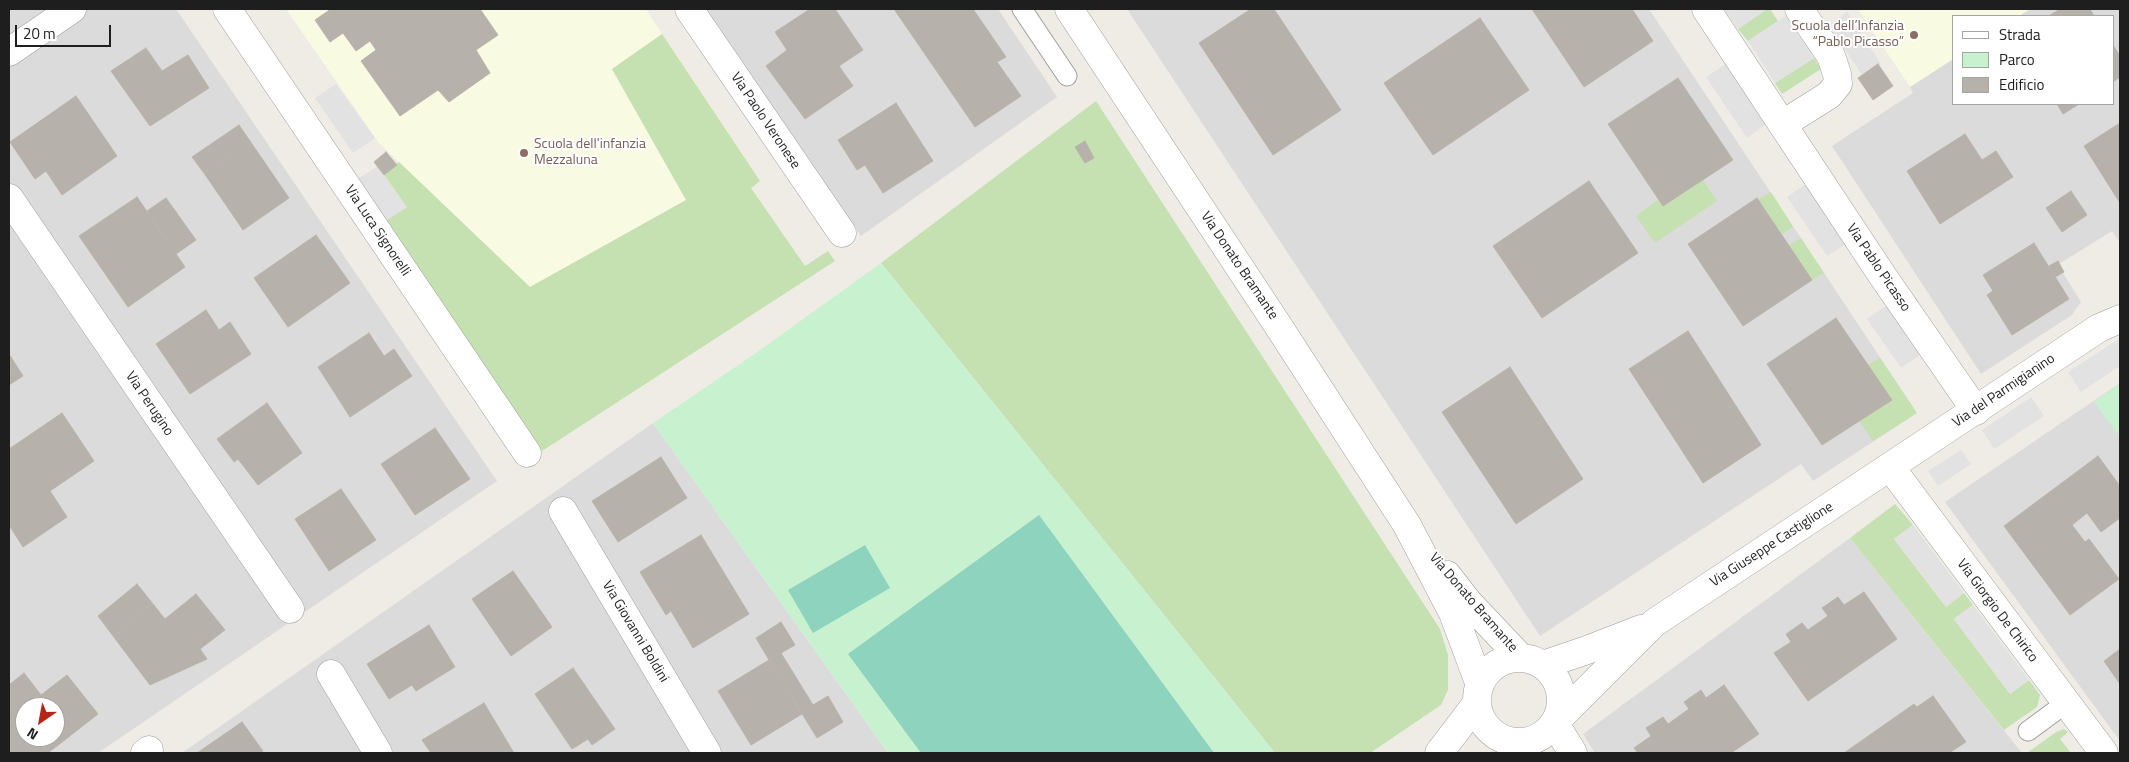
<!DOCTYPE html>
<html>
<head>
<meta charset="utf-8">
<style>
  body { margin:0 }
  #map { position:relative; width:2129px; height:762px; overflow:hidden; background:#eeece5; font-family:"Titillium Web",sans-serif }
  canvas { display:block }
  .frame { position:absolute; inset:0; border:10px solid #1e1e1e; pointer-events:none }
  .legend { position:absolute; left:1952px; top:15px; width:162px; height:90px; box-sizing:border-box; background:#fff; border:1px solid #a5a5a5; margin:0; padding:6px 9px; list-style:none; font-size:15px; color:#1e1e1e }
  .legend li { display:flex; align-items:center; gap:10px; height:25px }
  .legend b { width:25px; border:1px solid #a5a5a5 }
  .north { position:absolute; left:15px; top:697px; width:50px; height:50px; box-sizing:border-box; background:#fff; border:1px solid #a5a5a5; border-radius:50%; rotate:213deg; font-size:14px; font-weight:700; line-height:20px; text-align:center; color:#1e1e1e }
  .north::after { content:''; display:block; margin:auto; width:18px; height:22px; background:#b32719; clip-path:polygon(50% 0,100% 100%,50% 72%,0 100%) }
  .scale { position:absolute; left:15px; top:25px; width:96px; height:22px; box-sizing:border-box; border:2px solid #1e1e1e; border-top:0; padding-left:6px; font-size:15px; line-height:18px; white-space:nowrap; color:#1e1e1e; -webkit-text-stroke:4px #fff; paint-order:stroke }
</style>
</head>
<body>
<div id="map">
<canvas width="2129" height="762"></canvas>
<div class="frame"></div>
<ul class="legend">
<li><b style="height:6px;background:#fff"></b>Strada</li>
<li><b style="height:14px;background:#c8f2cf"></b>Parco</li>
<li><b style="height:14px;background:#b6b1ab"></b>Edificio</li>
</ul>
<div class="north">N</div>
<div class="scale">20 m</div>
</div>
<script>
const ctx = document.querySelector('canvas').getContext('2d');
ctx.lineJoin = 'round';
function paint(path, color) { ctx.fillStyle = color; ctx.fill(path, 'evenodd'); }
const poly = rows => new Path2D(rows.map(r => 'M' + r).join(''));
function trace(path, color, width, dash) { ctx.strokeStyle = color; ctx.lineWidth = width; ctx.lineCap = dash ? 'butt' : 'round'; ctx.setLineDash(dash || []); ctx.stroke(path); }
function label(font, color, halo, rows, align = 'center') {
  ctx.font = font + ' "Titillium Web",sans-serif'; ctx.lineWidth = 4; ctx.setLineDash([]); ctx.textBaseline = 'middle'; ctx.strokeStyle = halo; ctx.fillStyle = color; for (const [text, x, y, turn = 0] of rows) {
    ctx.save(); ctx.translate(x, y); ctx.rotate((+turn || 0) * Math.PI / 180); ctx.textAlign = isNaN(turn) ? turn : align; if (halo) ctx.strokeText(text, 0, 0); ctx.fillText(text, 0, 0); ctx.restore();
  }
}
const residential = poly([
  [9,9,176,9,497,481,98,753,9,753],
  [25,707,55,707,55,737,25,737],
  [703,9,998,9,1057,97,861,236],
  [1127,9,1649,9,1917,413,1813,481,1801,464,1540,636],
  [2030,9,2120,9,2120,243,2112,231,2059,264,2064,272,2063,273,2081,302,2072,315,1981,374,1832,146,1913,93,1910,87,1953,59,1953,104,2113,104,2113,16,2019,16],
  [2120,383,2120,741,1945,502],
  [653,423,888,753,182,753],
  [1850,538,2022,753,1595,753,1583,734]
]);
const education = poly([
  [286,9,646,9,662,34,612,69,686,200,530,287,379,143],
  [1858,9,2030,9,2019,16,1953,16,1953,59,1910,87]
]);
const grass = poly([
  [1767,9,1770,9,1778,21,1748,41,1738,29],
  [662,34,760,181,751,188,805,266,828,251,835,261,542,451,386,221,384,175,399,162,530,287,686,200,612,69],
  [1814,58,1821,69,1782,94,1775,83],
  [1096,101,1440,629,1448,655,1448,690,1441,705,1370,753,1275,753,881,263],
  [1703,180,1717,201,1655,243,1636,216,1658,200,1663,206],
  [1771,192,1793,227,1782,234,1758,199],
  [1801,238,1824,273,1812,280,1789,245],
  [1880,358,1917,413,1873,441,1859,421,1868,365],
  [1895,504,1913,525,1894,539,1946,607,1964,593,1973,605,1954,619,2010,694,2029,680,2040,695,2037,707,2004,730,1850,538],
  [2064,729,2068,732,2060,739,2071,753,2027,753,2056,732]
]);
const park = poly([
  [881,263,1275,753,888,753,653,423,756,353],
  [2120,383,2120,437,2094,402]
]);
const pitch = poly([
  [1039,515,1214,753,921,753,848,654],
  [865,545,890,588,813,633,788,590]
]);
const parking = poly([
  [1724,9,1767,9,1738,29],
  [1847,12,1881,64,1862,75,1829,25],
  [1786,16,1814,58,1775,83,1748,41],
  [1726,64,1766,124,1747,138,1706,77],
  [336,84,375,138,353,153,315,98],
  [378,166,407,207,386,221,356,180],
  [1806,184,1846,244,1827,256,1787,197],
  [1886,306,1920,355,1901,368,1867,319],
  [2120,338,2120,366,2081,392,2068,372],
  [2031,397,2044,416,1994,449,1982,430],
  [1961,450,1971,464,1938,486,1928,471],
  [1913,525,1964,593,1946,607,1894,539],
  [1973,605,2029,680,2010,694,1954,619]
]);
const building = poly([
  [331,9,480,9,498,35,476,50,490,73,449,102,438,90,400,116,361,61,376,50,370,41,356,51,343,33,330,42,315,20,331,9],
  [810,9,835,9,863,50,839,66,853,86,805,119,766,66,787,50,775,32,810,9],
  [894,9,973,9,1006,57,997,62,1021,96,975,127,894,9],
  [1251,9,1274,9,1341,110,1273,155,1199,43,1251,9],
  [1532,9,1632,9,1653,41,1584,87,1532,9],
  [2060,9,2090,9,2094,16,2049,16,2060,9],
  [1480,18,1529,90,1433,155,1384,83,1480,18],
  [2113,45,2120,56,2120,77,2113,82,2113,45],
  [146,48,162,71,188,55,209,88,150,126,111,71,146,48],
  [1878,64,1893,86,1873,100,1858,78,1878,64],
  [1678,78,1733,160,1663,206,1608,124,1678,78],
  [76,96,117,156,62,195,46,171,35,179,10,142,76,96],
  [896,103,933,161,883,193,865,165,857,170,838,140,896,103],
  [2057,104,2079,104,2063,114,2057,104],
  [2120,123,2120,203,2084,146,2120,123],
  [239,125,250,141,204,173,192,157,239,125],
  [1965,134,1982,160,1996,151,2013,177,1940,224,1907,171,1965,134],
  [250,141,289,198,243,230,204,173,250,141],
  [1085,141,1094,158,1085,163,1075,147,1085,141],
  [386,152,397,165,384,175,374,162,386,152],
  [1589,181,1638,253,1542,318,1493,246,1589,181],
  [2071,191,2087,215,2062,232,2046,208,2071,191],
  [137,197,185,267,128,307,79,236,137,197],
  [166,198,196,240,176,254,147,211,166,198],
  [1757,198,1812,280,1743,326,1688,244,1757,198],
  [316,235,350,283,288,327,254,278,316,235],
  [2034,243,2069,299,2012,335,1987,295,1993,291,1983,275,2034,243],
  [2058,261,2064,272,2055,277,2049,266,2058,261],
  [206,310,219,330,230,322,251,354,190,394,156,344,206,310],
  [1836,318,1892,400,1822,445,1767,364,1836,318],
  [1688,331,1761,445,1703,483,1629,369,1688,331],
  [369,333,384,356,394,349,412,376,350,417,318,367,369,333],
  [9,354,23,376,9,385,9,354],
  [1510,367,1583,479,1516,524,1442,412,1510,367],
  [267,403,302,453,258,485,238,459,234,462,217,439,267,403],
  [62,413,94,461,50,491,67,517,23,547,9,525,9,449,62,413],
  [435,428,470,479,415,515,381,464,435,428],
  [2098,456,2120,486,2120,518,2101,532,2087,513,2072,525,2085,542,2089,539,2119,579,2070,615,2004,526,2098,456],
  [661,457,687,498,618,542,592,501,661,457],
  [341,489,376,540,329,571,295,519,341,489],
  [701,535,749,614,693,648,671,611,666,615,640,572,701,535],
  [513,571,552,627,511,656,472,599,513,571],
  [137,584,153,604,113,636,98,616,137,584],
  [1864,592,1897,639,1808,701,1774,653,1791,642,1786,634,1802,623,1808,630,1828,616,1822,608,1838,597,1844,605,1864,592],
  [196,594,225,630,200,649,207,659,150,685,113,636,153,604,165,619,196,594],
  [781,622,795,645,769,660,756,638,781,622],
  [429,625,455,667,416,691,412,685,389,699,367,664,429,625],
  [2120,649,2120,684,2104,661,2120,649],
  [781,653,813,705,828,696,843,722,817,738,769,660,781,653],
  [769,660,802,714,751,745,718,691,769,660],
  [573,668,615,729,592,745,588,739,572,749,535,694,573,668],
  [24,673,41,695,67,675,98,714,48,753,9,753,9,685,24,673],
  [25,707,55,707,55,737,25,737,25,707],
  [1724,685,1759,734,1731,753,1638,753,1634,748,1651,736,1646,728,1663,717,1668,724,1689,709,1684,702,1701,690,1706,698,1724,685],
  [1933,696,1966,742,1949,753,1844,753,1914,704,1917,707,1933,696],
  [484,703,514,753,431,753,422,740,484,703],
  [242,722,263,751,260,753,197,753,242,722]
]);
const service = poly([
  [1022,9,1067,76],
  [2028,731,2066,703]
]);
const minor = poly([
  [227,9,527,453],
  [689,9,842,233],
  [1069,9,1279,327,1407,525,1453,613,1480,685],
  [1706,9,1882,275,1976,411],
  [9,52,72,9],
  [1783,124,1829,95,1838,84,1837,74,1831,56,1799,9],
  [9,198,290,609],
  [1891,468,2104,753],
  [563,511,707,753],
  [1447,575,1468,602,1521,658],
  '1477 700a42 42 0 1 1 84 0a42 42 0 1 1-84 0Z',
  [1543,665,1587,650,1641,629],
  [331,674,378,753],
  [1558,719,1654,623,2099,328,2120,319],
  [1555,724,1573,753],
  [145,753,149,750],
  [1439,753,1477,703]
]);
const markers = [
  [1914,35,5,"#8d6e63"],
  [524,153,5,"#8d6e63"]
];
const educationNames = [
  ["Scuola dell’Infanzia",1904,27],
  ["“Pablo Picasso”",1904,43],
  ["Scuola dell'infanzia",534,145,"left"],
  ["Mezzaluna",534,161,"left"]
];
const streetNames = [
  ["Via Paolo Veronese",765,121,56],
  ["Via Luca Signorelli",377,231,56],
  ["Via Donato Bramante",1239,266,56],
  ["Via Pablo Picasso",1878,268,56],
  ["Via del Parmigianino",2004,391,-34],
  ["Via Perugino",149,404,56],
  ["Via Giuseppe Castiglione",1772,545,-33],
  ["Via Donato Bramante",1473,603,49],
  ["Via Giorgio De Chirico",1997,611,53],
  ["Via Giovanni Boldini",635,632,59]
];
paint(residential, '#dcdbdb');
paint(education, '#f8fbe1');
paint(grass, '#c5e1b1');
paint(park, '#c8f2cf');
paint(pitch, '#8dd3be');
paint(parking, '#e2e2e2');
paint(building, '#b6b1ab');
trace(building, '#bdb4aa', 1);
trace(service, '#9f9f9f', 21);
trace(minor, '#9f9f9f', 29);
trace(service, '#fff', 19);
trace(minor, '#fff', 28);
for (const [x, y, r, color] of markers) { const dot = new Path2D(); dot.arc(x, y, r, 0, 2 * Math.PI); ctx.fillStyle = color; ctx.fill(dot); trace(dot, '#fff', 2); }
label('14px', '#785e54', '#fff', educationNames, 'right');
label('14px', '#1e1e1e', '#fff', streetNames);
</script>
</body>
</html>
